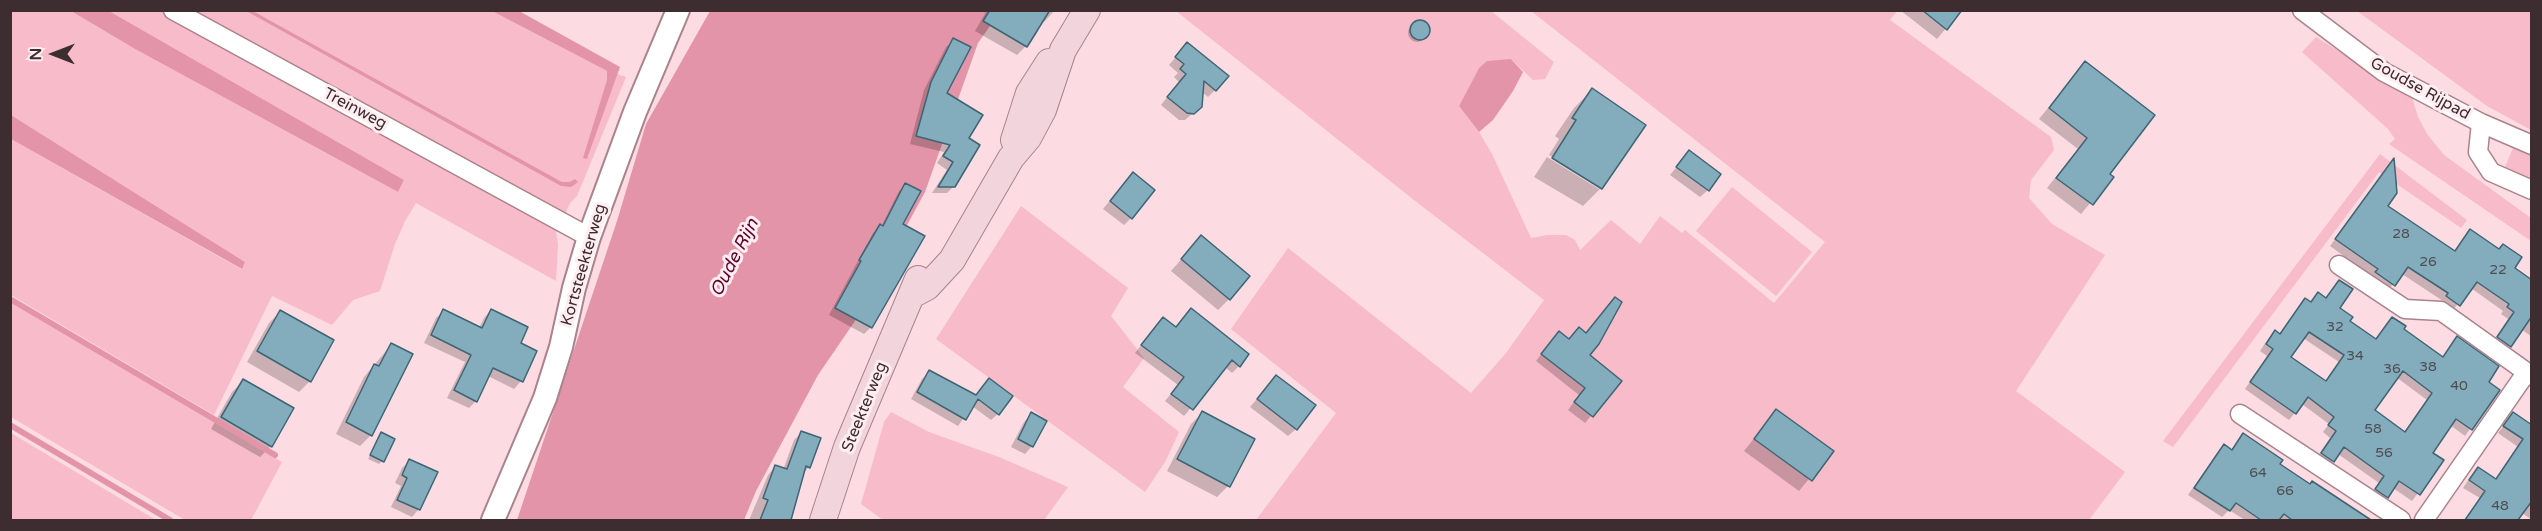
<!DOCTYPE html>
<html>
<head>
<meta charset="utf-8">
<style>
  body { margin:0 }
  #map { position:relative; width:2542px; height:531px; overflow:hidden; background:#fddbe2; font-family:"Varela Round",sans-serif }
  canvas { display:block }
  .frame { position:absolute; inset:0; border:12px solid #3d2d30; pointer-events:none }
  .north { position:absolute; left:24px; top:24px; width:60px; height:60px; -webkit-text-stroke:4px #ffedf1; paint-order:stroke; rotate:270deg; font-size:16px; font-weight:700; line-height:24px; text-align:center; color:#3d2d30 }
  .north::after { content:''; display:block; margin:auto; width:21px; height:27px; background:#3d2d30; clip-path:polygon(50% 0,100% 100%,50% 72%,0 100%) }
</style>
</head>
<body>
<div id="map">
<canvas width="2542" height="531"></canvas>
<div class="frame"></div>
<div class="north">N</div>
</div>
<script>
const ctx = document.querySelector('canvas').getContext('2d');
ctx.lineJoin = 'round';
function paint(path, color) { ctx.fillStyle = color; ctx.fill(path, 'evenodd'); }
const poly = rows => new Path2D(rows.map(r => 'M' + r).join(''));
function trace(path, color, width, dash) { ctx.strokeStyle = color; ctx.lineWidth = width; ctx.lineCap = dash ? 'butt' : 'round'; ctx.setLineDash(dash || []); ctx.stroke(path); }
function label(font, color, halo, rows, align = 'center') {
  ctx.font = font + ' "Varela Round",sans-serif'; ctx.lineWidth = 6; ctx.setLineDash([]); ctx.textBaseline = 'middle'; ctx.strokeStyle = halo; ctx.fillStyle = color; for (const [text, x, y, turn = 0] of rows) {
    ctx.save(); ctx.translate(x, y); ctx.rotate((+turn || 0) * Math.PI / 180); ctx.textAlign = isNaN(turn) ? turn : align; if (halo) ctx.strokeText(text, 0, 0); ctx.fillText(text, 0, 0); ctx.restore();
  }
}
const green = poly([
  [11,11,71,11,135,49,398,192,404,180,109,11,246,11,561,186,570,182,562,182,253,11,492,11,607,71,607,80,587,159,617,74,626,77,577,196,570,203,556,233,558,244,556,281,416,203,405,221,395,244,380,291,353,300,332,325,272,296,214,415,11,295,11,139,241,269,245,262,11,115],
  [1176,11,1491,11,1554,62,1545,79,1533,80,1511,59,1479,68,1459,106,1479,132,1492,154,1531,238,1547,235,1566,235,1575,240,1580,250,1611,220,1640,244,1660,216,1682,233,1685,230,1774,303,1825,242,1531,11,1897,11,1890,20,2051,137,2054,150,2031,180,2029,198,2052,224,2105,255,2016,391,2125,472,2089,520,1256,520,1336,413,1231,329,1288,248,1471,393,1506,353,1544,300,1414,200],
  [2357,11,2531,11,2531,130,2487,106],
  [2316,37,2412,97,2418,117,2427,134,2444,155,2531,218,2531,241,2389,144,2395,139,2388,129,2302,52],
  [2513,148,2531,155,2531,179,2505,167],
  [2380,154,2467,220,2461,228,2379,172,2173,447,2163,441],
  [1732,187,1812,252,1776,296,1696,231],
  [1021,206,1128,288,1111,316,1144,358,1123,387,1179,432,1165,462,1145,492,936,339],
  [11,303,282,462,251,520,185,520,11,417],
  [891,412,929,432,999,457,1068,487,1044,520,883,520,861,504,884,422],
  [11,433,156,520,11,520]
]);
const water = poly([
  [71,11,109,11,404,180,398,192,135,49],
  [246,11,253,11,562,182,570,182,575,179,578,182,571,187,561,186],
  [492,11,519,11,620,67,587,159,583,158,607,80,607,71],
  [710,11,1006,11,1038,31,1028,47,990,26,978,43,925,192,855,321,818,375,756,491,744,520,517,520,617,221,646,124],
  [1511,59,1523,72,1513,91,1493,120,1479,132,1459,106,1479,68,1487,61],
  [11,115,245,262,242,269,11,139]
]);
const shadow = poly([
  [987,10,1055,10,1044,22,1041,21,1026,46,1017,55,975,31],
  [1900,10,1961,10,1937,39],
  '1408 33a9 9 0 1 1 18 0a9 9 0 1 1-18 0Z',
  [954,40,945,94,967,138,954,186,947,193,932,193,947,170,937,163,944,152,910,144,924,90,946,47],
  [1180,52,1215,90,1208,97,1202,92,1200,107,1185,120,1179,120,1161,105,1179,82,1174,77,1178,73,1169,65],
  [2085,63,2108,174,2112,177,2081,214,2047,188,2078,149,2039,119],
  [1592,90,1601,188,1583,206,1534,177,1547,157,1599,189,1599,185,1549,155,1559,139,1555,136,1574,108],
  [1689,152,1708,190,1700,197,1670,175],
  [2393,161,2386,206,2454,252,2470,231,2532,282,2532,337,2521,329,2503,353,2491,344,2508,319,2501,314,2503,311,2471,288,2452,311,2441,303,2443,301,2402,274,2387,291,2370,279,2372,276,2330,246],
  [1126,181,1131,218,1124,225,1103,209],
  [905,185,901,225,871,327,864,334,829,315,873,233,881,227,899,191],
  [1201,237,1229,299,1218,310,1171,271],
  [2339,282,2338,308,2347,321,2375,340,2392,319,2402,329,2442,358,2457,338,2487,382,2498,390,2465,436,2450,425,2431,453,2442,461,2412,501,2393,488,2380,504,2369,497,2379,483,2338,454,2326,468,2315,460,2330,438,2323,432,2329,424,2302,404,2289,420,2245,389,2267,356,2260,351,2268,339,2275,332,2279,335,2306,300,2310,303,2318,294,2325,299],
  [2303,338,2339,362,2325,382,2289,357],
  [2396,377,2427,400,2404,433,2373,410],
  [491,310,519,344,521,381,514,389,488,376,476,401,469,408,447,398,465,362,424,343,436,318,444,311,479,328,484,318],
  [280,312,310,381,299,392,247,362,269,323],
  [1184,317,1239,366,1232,373,1225,367,1184,416,1165,401,1178,385,1135,353,1156,326,1175,329],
  [1586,334,1588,356,1620,381,1585,423,1568,410,1579,395,1536,361,1552,340,1568,341],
  [391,345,371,435,360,446,336,434,364,377],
  [929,372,975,396,989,380,998,414,991,420,972,406,958,426,911,399,922,379],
  [1276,377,1296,429,1288,436,1250,407],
  [243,381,271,446,260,457,211,429,232,392],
  [1776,411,1832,451,1799,491,1744,451],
  [1202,413,1228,486,1217,497,1167,471,1191,424],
  [1031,414,1032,446,1025,454,1011,447,1024,422],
  [2513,414,2532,426,2532,520,2522,513,2517,520,2464,520,2480,498,2463,488,2471,476,2478,469,2495,480,2518,447,2498,433],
  [801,433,809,467,802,474,789,520,749,520,768,475,775,467,783,470,794,440],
  [381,434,382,461,379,464,368,459],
  [2243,435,2278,464,2357,513,2351,520,2245,520,2229,510,2222,517,2188,495,2217,453,2224,446,2231,450],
  [409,461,419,509,412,517,391,507,401,486,395,483,402,468]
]);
const stream = poly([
  [10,299,275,455],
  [10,425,170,520]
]);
const building = poly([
  [990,10,1050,10,1027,47,983,21,990,10],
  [1922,10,1962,10,1947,30,1922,10],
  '1410 30a10 10 0 1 1 20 0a10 10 0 1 1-20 0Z',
  [953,38,971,47,947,93,983,115,969,138,980,145,955,187,938,187,953,162,943,156,950,145,916,136,931,82,953,38],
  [1187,42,1229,76,1216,91,1204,81,1202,107,1194,114,1187,113,1167,97,1186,74,1180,69,1184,64,1175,57,1187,42],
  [2085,61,2155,115,2110,174,2114,177,2093,205,2056,178,2087,138,2049,108,2085,61],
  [1592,88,1646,125,1602,189,1552,158,1576,120,1572,118,1592,88],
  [1689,150,1721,174,1709,191,1676,167,1689,150],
  [2394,158,2397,193,2388,206,2455,251,2470,229,2499,249,2503,244,2522,257,2515,268,2532,280,2532,316,2511,347,2497,337,2514,312,2507,307,2509,304,2477,282,2460,306,2446,296,2448,293,2408,267,2395,286,2375,272,2378,269,2335,239,2394,158],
  [1133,172,1155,190,1132,219,1110,201,1133,172],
  [905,183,921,191,903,224,925,236,872,328,835,308,861,261,859,260,880,224,883,226,905,183],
  [1201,235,1250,276,1230,300,1181,259,1201,235],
  [2339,280,2353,289,2340,308,2353,317,2350,321,2376,339,2392,317,2406,326,2404,329,2443,357,2457,336,2499,366,2489,382,2500,390,2472,430,2456,419,2433,453,2444,460,2420,495,2399,481,2388,498,2375,489,2384,476,2344,447,2334,462,2321,453,2336,431,2328,425,2334,417,2308,397,2296,414,2250,382,2273,349,2266,344,2275,330,2280,334,2305,298,2311,302,2318,292,2326,298,2339,280],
  [2309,332,2344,355,2326,381,2291,357,2309,332],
  [2403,371,2432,393,2405,432,2375,410,2403,371],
  [1615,297,1622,302,1599,344,1590,355,1622,381,1593,417,1574,402,1585,388,1541,354,1559,331,1569,339,1579,327,1586,333,1615,297],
  [1191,308,1249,354,1240,367,1232,360,1193,410,1171,394,1184,377,1141,345,1163,317,1176,327,1191,308],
  [443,309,482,328,491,309,528,327,521,343,537,351,523,382,493,368,477,402,454,390,471,355,431,335,443,309],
  [280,310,334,340,311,382,257,351,280,310],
  [391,343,413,354,372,436,346,422,374,364,379,366,391,343],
  [929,370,976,395,989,378,1013,396,999,415,978,399,966,420,917,392,929,370],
  [1276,375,1316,405,1297,430,1257,399,1276,375],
  [243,379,294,408,272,447,221,417,243,379],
  [1776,409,1834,451,1812,481,1754,439,1776,409],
  [1202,411,1255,439,1230,487,1177,459,1202,411],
  [1031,412,1047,421,1033,447,1018,439,1031,412],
  [2513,412,2532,425,2532,501,2518,520,2465,520,2485,491,2469,480,2478,467,2496,479,2523,439,2503,426,2513,412],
  [801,431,821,438,810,468,806,466,791,520,760,520,768,500,763,498,775,465,787,469,801,431],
  [381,432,395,439,384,462,370,455,381,432],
  [2243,433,2283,460,2280,464,2310,484,2312,481,2371,520,2292,520,2284,514,2279,520,2261,520,2236,503,2230,511,2194,488,2224,444,2232,450,2243,433],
  [409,459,438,472,420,510,397,500,407,478,402,475,409,459]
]);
const minor = poly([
  [173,10,589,237],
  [2302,10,2384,72,2481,123,2532,145],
  [2481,123,2478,152,2491,172,2532,190],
  [2339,265,2405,309,2441,311,2532,376],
  [2240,414,2401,520],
  [2424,520,2526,373]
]);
const tertiary = poly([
  [493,520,545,398,561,347,574,288,589,237,635,112,678,10]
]);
const secondary = poly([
  [1014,140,1029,93,1049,62],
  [912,295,927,287,952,260,1011,158,1028,138,1043,110,1063,50,1087,10],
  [823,520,847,447,918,279]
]);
const numberNames = [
  ["28",2401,234],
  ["26",2428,262],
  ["22",2498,270],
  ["32",2335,327],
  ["34",2355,356],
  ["38",2428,367],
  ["36",2392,369],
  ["40",2459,386],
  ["58",2373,429],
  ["56",2384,453],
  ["64",2258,473],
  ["66",2285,491],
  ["48",2500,506]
];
const streetNames = [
  ["Goudse Rijpad",2420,89,29],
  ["Treinweg",355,109,28],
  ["Kortsteekterweg",584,265,-74],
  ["Steekterweg",865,407,-68]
];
const waterNames = [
  ["Oude Rijn",735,258,-63]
];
paint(green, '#f8bbc9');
paint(water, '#e394a8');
paint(shadow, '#0003');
trace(stream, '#e394a8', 6);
paint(building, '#83acbc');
trace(building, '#3e6574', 1.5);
trace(minor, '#aa838c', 21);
trace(tertiary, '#aa838c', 26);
trace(secondary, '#aa838c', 28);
trace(minor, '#fff', 18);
trace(tertiary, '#fff', 22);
trace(secondary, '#f2d4dc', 26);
label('14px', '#4e4d53', null, numberNames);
label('16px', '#3d2d30', '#ffedf1', streetNames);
label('italic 18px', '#5f0029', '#ffedf1', waterNames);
</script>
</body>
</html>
